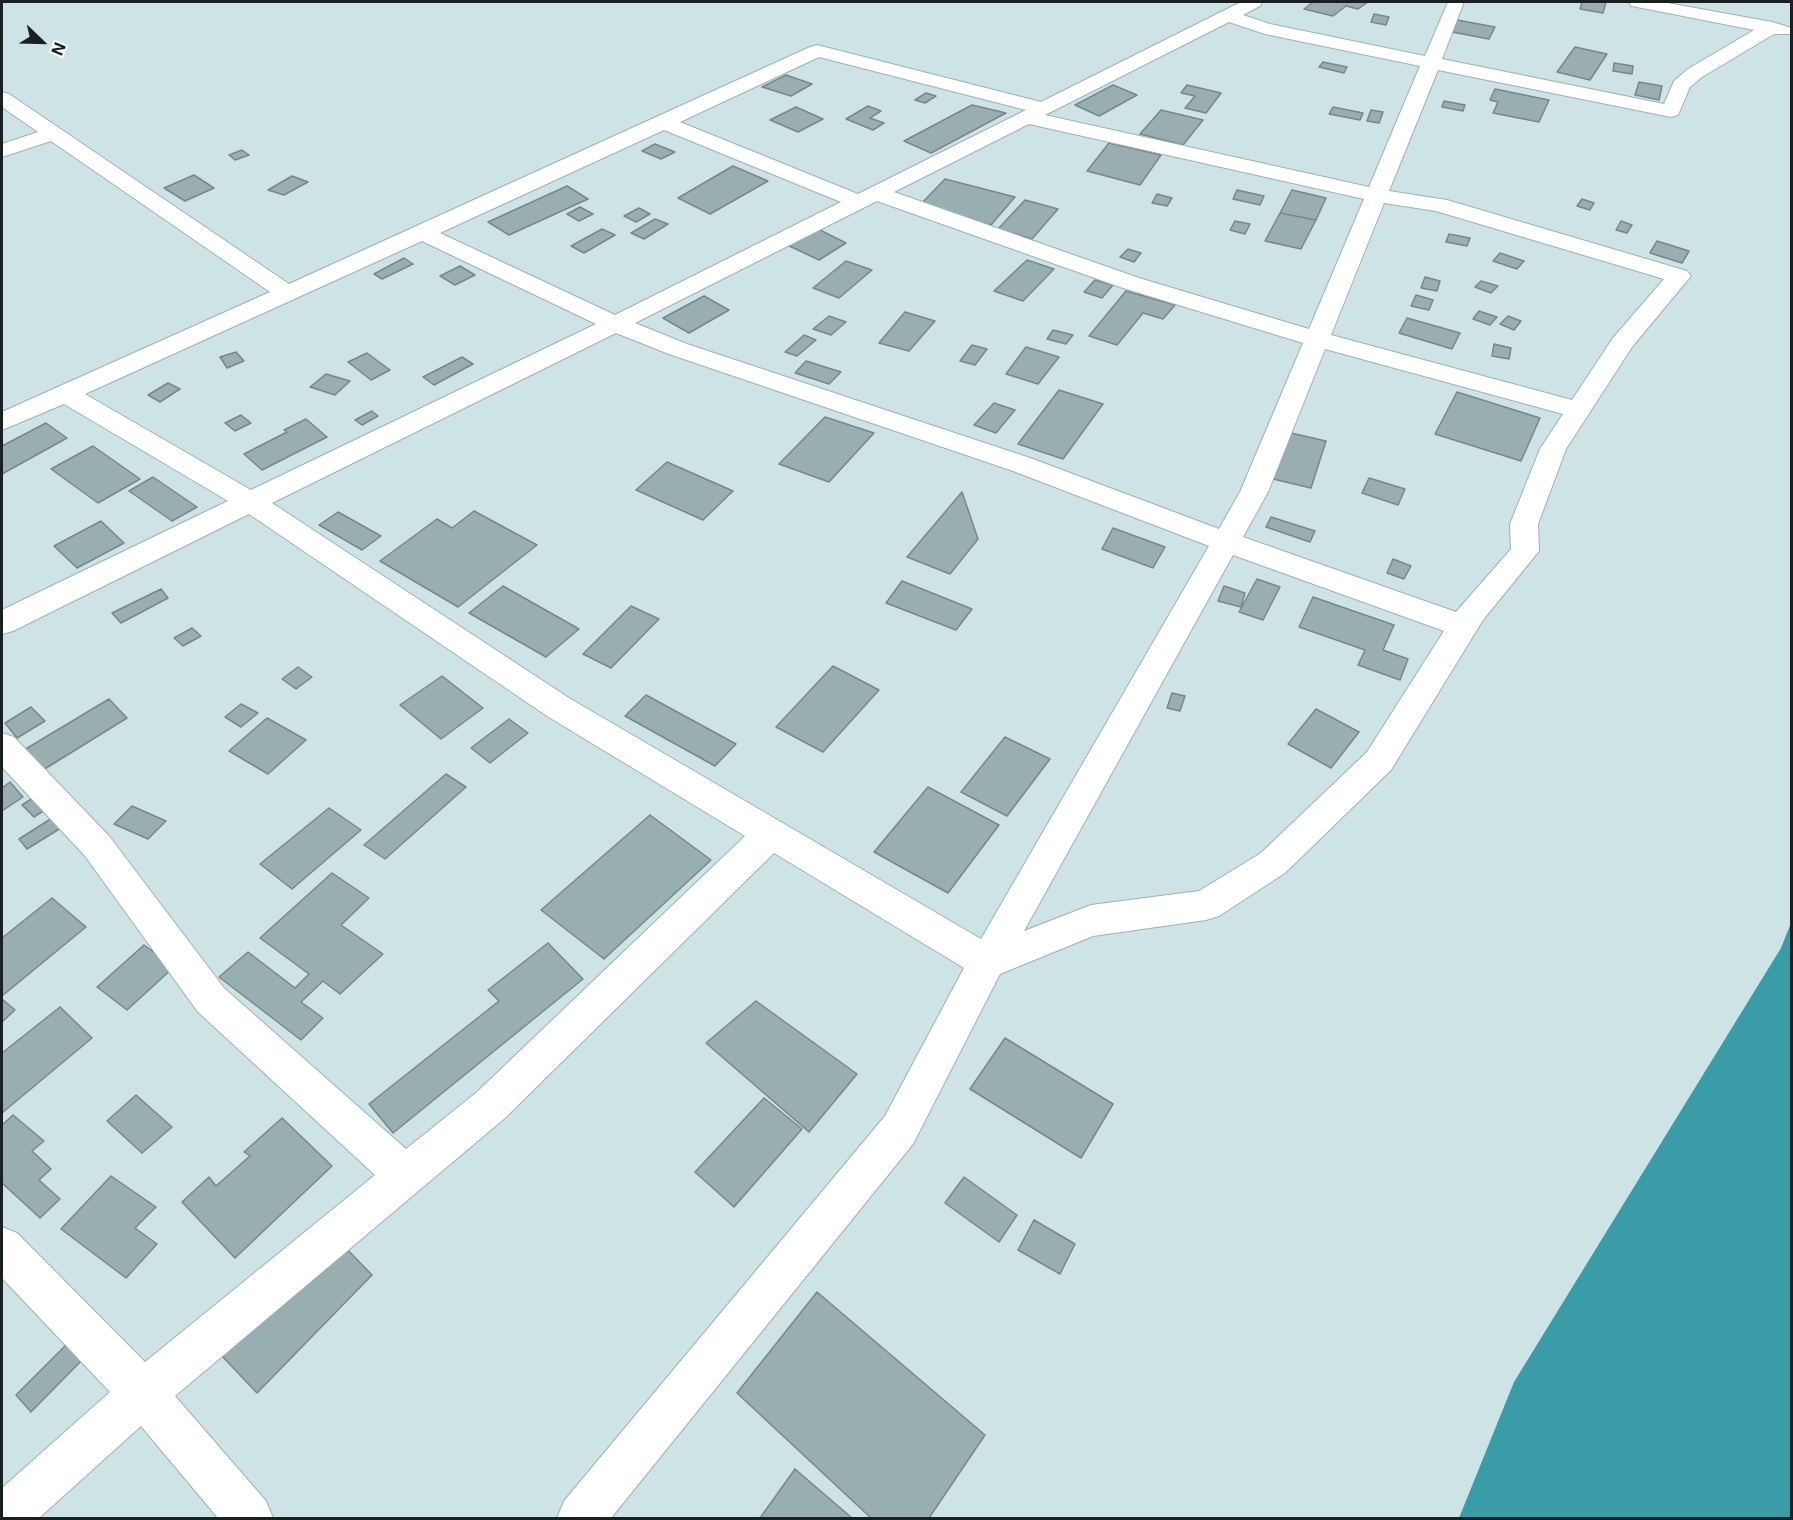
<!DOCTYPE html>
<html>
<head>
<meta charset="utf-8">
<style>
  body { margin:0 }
  #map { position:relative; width:1793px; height:1520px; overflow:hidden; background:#cee3e6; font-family:Inter,sans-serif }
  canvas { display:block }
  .frame { position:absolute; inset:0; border:3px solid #182021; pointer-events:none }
  .north { position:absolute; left:12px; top:12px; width:60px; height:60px; -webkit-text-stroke:4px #fff; paint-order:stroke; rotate:113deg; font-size:16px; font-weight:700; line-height:24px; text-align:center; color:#182021 }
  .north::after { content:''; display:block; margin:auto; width:21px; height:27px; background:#182021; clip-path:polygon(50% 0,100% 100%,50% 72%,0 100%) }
</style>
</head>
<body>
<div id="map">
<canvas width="1793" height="1520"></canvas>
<div class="frame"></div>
<div class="north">N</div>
</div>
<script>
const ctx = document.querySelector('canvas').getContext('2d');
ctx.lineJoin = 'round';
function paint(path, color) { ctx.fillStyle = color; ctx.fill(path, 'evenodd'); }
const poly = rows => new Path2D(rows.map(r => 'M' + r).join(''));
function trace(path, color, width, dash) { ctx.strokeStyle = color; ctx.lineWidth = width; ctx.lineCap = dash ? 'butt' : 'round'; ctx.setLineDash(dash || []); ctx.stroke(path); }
const water = poly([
  [1791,923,1791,1518,1459,1518,1514,1382,1781,948]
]);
const building = poly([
  [1313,2,1368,2,1358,9,1346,6,1333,16,1304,9,1313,2],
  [1582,2,1606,2,1603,13,1580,9,1582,2],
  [1374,14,1389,17,1386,25,1371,22,1374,14],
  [1457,20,1495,27,1489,39,1452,32,1457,20],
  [1575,47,1607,54,1590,80,1557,72,1575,47],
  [1323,62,1347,67,1344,73,1319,67,1323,62],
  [1614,63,1633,66,1632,74,1613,71,1614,63],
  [786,75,812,84,791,96,762,87,786,75],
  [1639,82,1662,86,1659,100,1635,95,1639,82],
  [1113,85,1137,95,1099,116,1075,105,1113,85],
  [1187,85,1221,93,1206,113,1185,108,1195,96,1181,93,1187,85],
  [1495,89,1549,100,1539,122,1493,113,1498,102,1490,100,1495,89],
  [926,93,936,96,925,103,915,100,926,93],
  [1444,101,1465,105,1463,111,1442,107,1444,101],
  [972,105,1006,113,931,153,904,141,972,105],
  [868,106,881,111,870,118,884,123,873,130,846,119,868,106],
  [796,107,823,119,798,132,770,120,796,107],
  [1333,107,1363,113,1360,120,1329,114,1333,107],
  [1161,110,1203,120,1183,145,1140,134,1161,110],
  [1371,110,1383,112,1379,123,1367,121,1371,110],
  [1109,143,1161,155,1140,185,1087,171,1109,143],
  [655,144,675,152,661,159,642,151,655,144],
  [242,150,249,155,235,160,229,155,242,150],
  [733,166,768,181,710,214,678,198,733,166],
  [194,175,214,188,185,201,164,188,194,175],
  [292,176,308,182,284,195,268,190,292,176],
  [945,179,1015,197,991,225,919,206,945,179],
  [567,186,588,199,509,235,488,222,567,186],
  [1237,190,1264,196,1260,205,1233,199,1237,190],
  [1292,190,1326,198,1316,220,1280,213,1292,190],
  [1157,194,1172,198,1167,206,1152,203,1157,194],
  [1582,199,1594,203,1590,210,1577,206,1582,199],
  [1025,200,1058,209,1032,239,998,229,1025,200],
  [580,207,593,214,579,221,567,214,580,207],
  [639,208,650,214,636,222,624,216,639,208],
  [1280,213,1316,220,1301,249,1265,241,1280,213],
  [655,219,668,224,644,239,631,233,655,219],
  [1235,221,1250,224,1245,234,1230,230,1235,221],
  [1621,221,1632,225,1627,233,1616,230,1621,221],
  [812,226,846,243,819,260,783,243,812,226],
  [602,229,615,235,584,253,571,246,602,229],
  [1449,234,1470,238,1467,246,1446,242,1449,234],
  [1657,241,1689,251,1682,263,1650,253,1657,241],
  [1128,249,1141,253,1134,262,1120,257,1128,249],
  [1500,253,1524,261,1517,269,1493,261,1500,253],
  [404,258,413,264,382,279,374,274,404,258],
  [1027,260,1054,269,1023,301,994,291,1027,260],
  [846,261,872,270,839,298,813,288,846,261],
  [460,266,475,275,455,285,440,276,460,266],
  [1425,277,1440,281,1437,291,1421,288,1425,277],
  [1095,280,1113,285,1102,298,1084,292,1095,280],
  [1481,281,1498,286,1491,293,1475,287,1481,281],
  [1126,291,1175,305,1163,319,1143,313,1117,345,1089,336,1126,291],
  [1416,295,1433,300,1429,310,1411,306,1416,295],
  [704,296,729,310,689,333,663,318,704,296],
  [1479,311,1497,317,1490,325,1473,319,1479,311],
  [905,312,935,321,909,351,879,343,905,312],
  [829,316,846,322,831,335,813,329,829,316],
  [1508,316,1521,321,1514,330,1500,324,1508,316],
  [1407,318,1460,333,1452,349,1399,333,1407,318],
  [1053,330,1073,335,1066,344,1047,339,1053,330],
  [804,335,816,340,797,356,785,352,804,335],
  [1494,344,1511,348,1509,359,1492,356,1494,344],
  [972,345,987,349,975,365,960,361,972,345],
  [1026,347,1059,357,1038,384,1006,374,1026,347],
  [236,352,244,361,227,368,220,357,236,352],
  [367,353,390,370,371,380,348,362,367,353],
  [462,357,473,364,434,385,423,377,462,357],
  [806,361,841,372,829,384,795,373,806,361],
  [326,374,350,381,335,395,310,387,326,374],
  [168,383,180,389,160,402,148,395,168,383],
  [1059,390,1103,404,1063,459,1018,444,1059,390],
  [1457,392,1540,418,1521,461,1435,434,1457,392],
  [994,403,1015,410,996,433,974,425,994,403],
  [372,411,378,416,362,425,355,420,372,411],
  [241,415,251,423,235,431,225,423,241,415],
  [825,417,874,433,829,482,779,464,825,417],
  [306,419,327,437,262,470,244,454,287,432,284,430,306,419],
  [46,423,67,438,2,474,2,446,46,423],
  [1291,433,1326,441,1311,488,1273,479,1291,433],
  [93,446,140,479,98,503,51,469,93,446],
  [667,462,733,491,703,520,636,490,667,462],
  [153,477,197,507,172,521,129,491,153,477],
  [1369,478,1405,489,1398,505,1362,493,1369,478],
  [962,492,978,539,950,574,907,557,962,492],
  [474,511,537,545,458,607,380,561,437,519,452,528,474,511],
  [338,512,381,536,362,550,319,525,338,512],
  [1271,517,1315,531,1310,542,1266,527,1271,517],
  [101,521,124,543,77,568,54,546,101,521],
  [1113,528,1165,547,1153,568,1102,549,1113,528],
  [1393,559,1411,566,1404,579,1387,573,1393,559],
  [1257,579,1280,587,1263,620,1239,612,1257,579],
  [902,581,972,609,956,630,886,603,902,581],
  [503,586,579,629,546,657,469,613,503,586],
  [1224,586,1245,593,1241,607,1218,601,1224,586],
  [161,589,168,598,121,623,112,613,161,589],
  [1313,597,1394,625,1383,650,1408,659,1400,680,1358,665,1365,650,1299,627,1313,597],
  [631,606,659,619,611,668,583,654,631,606],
  [192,628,201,636,183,646,174,638,192,628],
  [833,666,879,690,823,752,776,727,833,666],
  [298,667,312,677,296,689,282,679,298,667],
  [442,676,483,708,441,739,400,705,442,676],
  [1172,693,1185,696,1180,711,1167,708,1172,693],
  [646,695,736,744,715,766,625,716,646,695],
  [109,699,127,718,43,770,24,750,109,699],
  [241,704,258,713,241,727,225,717,241,704],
  [31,707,45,721,17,738,5,723,31,707],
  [1316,709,1359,732,1331,768,1288,744,1316,709],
  [267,718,306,740,268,774,229,751,267,718],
  [509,719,528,733,490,763,471,748,509,719],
  [1005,737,1050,759,1007,816,961,792,1005,737],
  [446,774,466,787,385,859,364,845,446,774],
  [10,782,23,797,2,811,2,788,10,782],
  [928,787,999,825,948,893,874,852,928,787],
  [42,792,54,804,34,817,22,805,42,792],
  [132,806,166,821,148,839,114,824,132,806],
  [329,808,361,830,292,889,260,864,329,808],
  [60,813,69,823,27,849,19,839,60,813],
  [650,815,711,860,604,959,541,910,650,815],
  [332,873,369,898,341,925,383,954,340,994,323,981,301,1002,323,1018,301,1040,219,977,248,952,295,988,309,974,260,938,332,873],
  [52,898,86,927,2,996,2,938,52,898],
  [548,943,583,979,393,1133,369,1104,499,1001,488,990,548,943],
  [144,945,174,967,127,1010,97,987,144,945],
  [2,999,15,1010,2,1022,2,999],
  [756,1001,857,1074,809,1132,706,1043,756,1001],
  [60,1007,92,1038,2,1113,2,1053,60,1007],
  [1005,1038,1113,1104,1081,1158,970,1089,1005,1038],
  [136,1095,172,1127,142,1153,107,1121,136,1095],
  [764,1098,802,1129,734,1207,695,1172,764,1098],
  [13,1115,44,1141,32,1151,51,1169,39,1180,60,1199,40,1218,2,1183,2,1125,13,1115],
  [282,1118,332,1166,235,1258,182,1202,209,1177,216,1186,250,1156,244,1152,282,1118],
  [111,1176,156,1207,135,1228,157,1244,126,1278,61,1229,111,1176],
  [964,1177,1017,1215,999,1242,945,1203,964,1177],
  [1034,1220,1075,1244,1060,1274,1018,1250,1034,1220],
  [338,1240,372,1275,257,1393,221,1355,338,1240],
  [817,1292,985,1435,929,1518,871,1518,737,1393,817,1292],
  [66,1345,82,1360,31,1412,16,1395,66,1345],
  [795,1469,852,1518,760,1518,795,1469]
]);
const minor = poly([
  [1241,2,1262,2,1260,6,1243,15,1270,24,1425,56,1448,2,1464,2,1442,59,1664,104,1674,81,1688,69,1754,30,1637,7,1631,6,1629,2,1662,2,1772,22,1792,28,1790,34,1774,34,1702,77,1690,87,1678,115,1671,117,1438,70,1389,191,1447,200,1687,271,1691,276,1632,347,1566,449,1538,524,1539,551,1483,620,1391,770,1285,873,1219,916,1206,920,1093,936,1000,974,913,1144,611,1518,557,1518,564,1501,885,1116,964,968,774,853,505,1118,175,1396,266,1501,273,1518,218,1518,141,1426,39,1518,2,1518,2,1488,110,1392,2,1278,2,1227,17,1233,145,1362,375,1175,198,1012,85,856,2,767,2,733,14,737,109,836,224,988,406,1149,477,1092,745,836,547,716,249,514,13,631,2,634,2,610,228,501,64,404,2,430,2,412,270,292,51,141,2,157,2,144,38,132,2,107,2,92,9,94,289,284,810,47,817,45,1041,102,1241,2],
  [1229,22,1265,34,1420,66,1369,187,1045,115,1229,22],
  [819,57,1026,110,858,194,680,122,819,57],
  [1029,124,1364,199,1309,329,1139,278,894,192,1029,124],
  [664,130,841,202,615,315,440,233,664,130],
  [877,201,1123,288,1303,343,1240,492,1219,529,1033,459,687,344,635,323,877,201],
  [1384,203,1436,211,1664,279,1613,338,1572,400,1331,335,1384,203],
  [422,241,596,324,251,490,85,394,422,241],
  [616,333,669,354,1013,471,1209,546,981,939,569,698,272,503,616,333],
  [1325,349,1563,414,1540,449,1510,524,1511,549,1456,612,1243,537,1268,492,1325,349],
  [1233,555,1444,631,1367,752,1261,853,1199,891,1091,905,1024,931,1233,555]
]);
paint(water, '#3a9ca6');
paint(building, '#99aeb0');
trace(building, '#75888b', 1.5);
trace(minor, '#9db2b4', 2);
paint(minor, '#fff');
</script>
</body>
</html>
